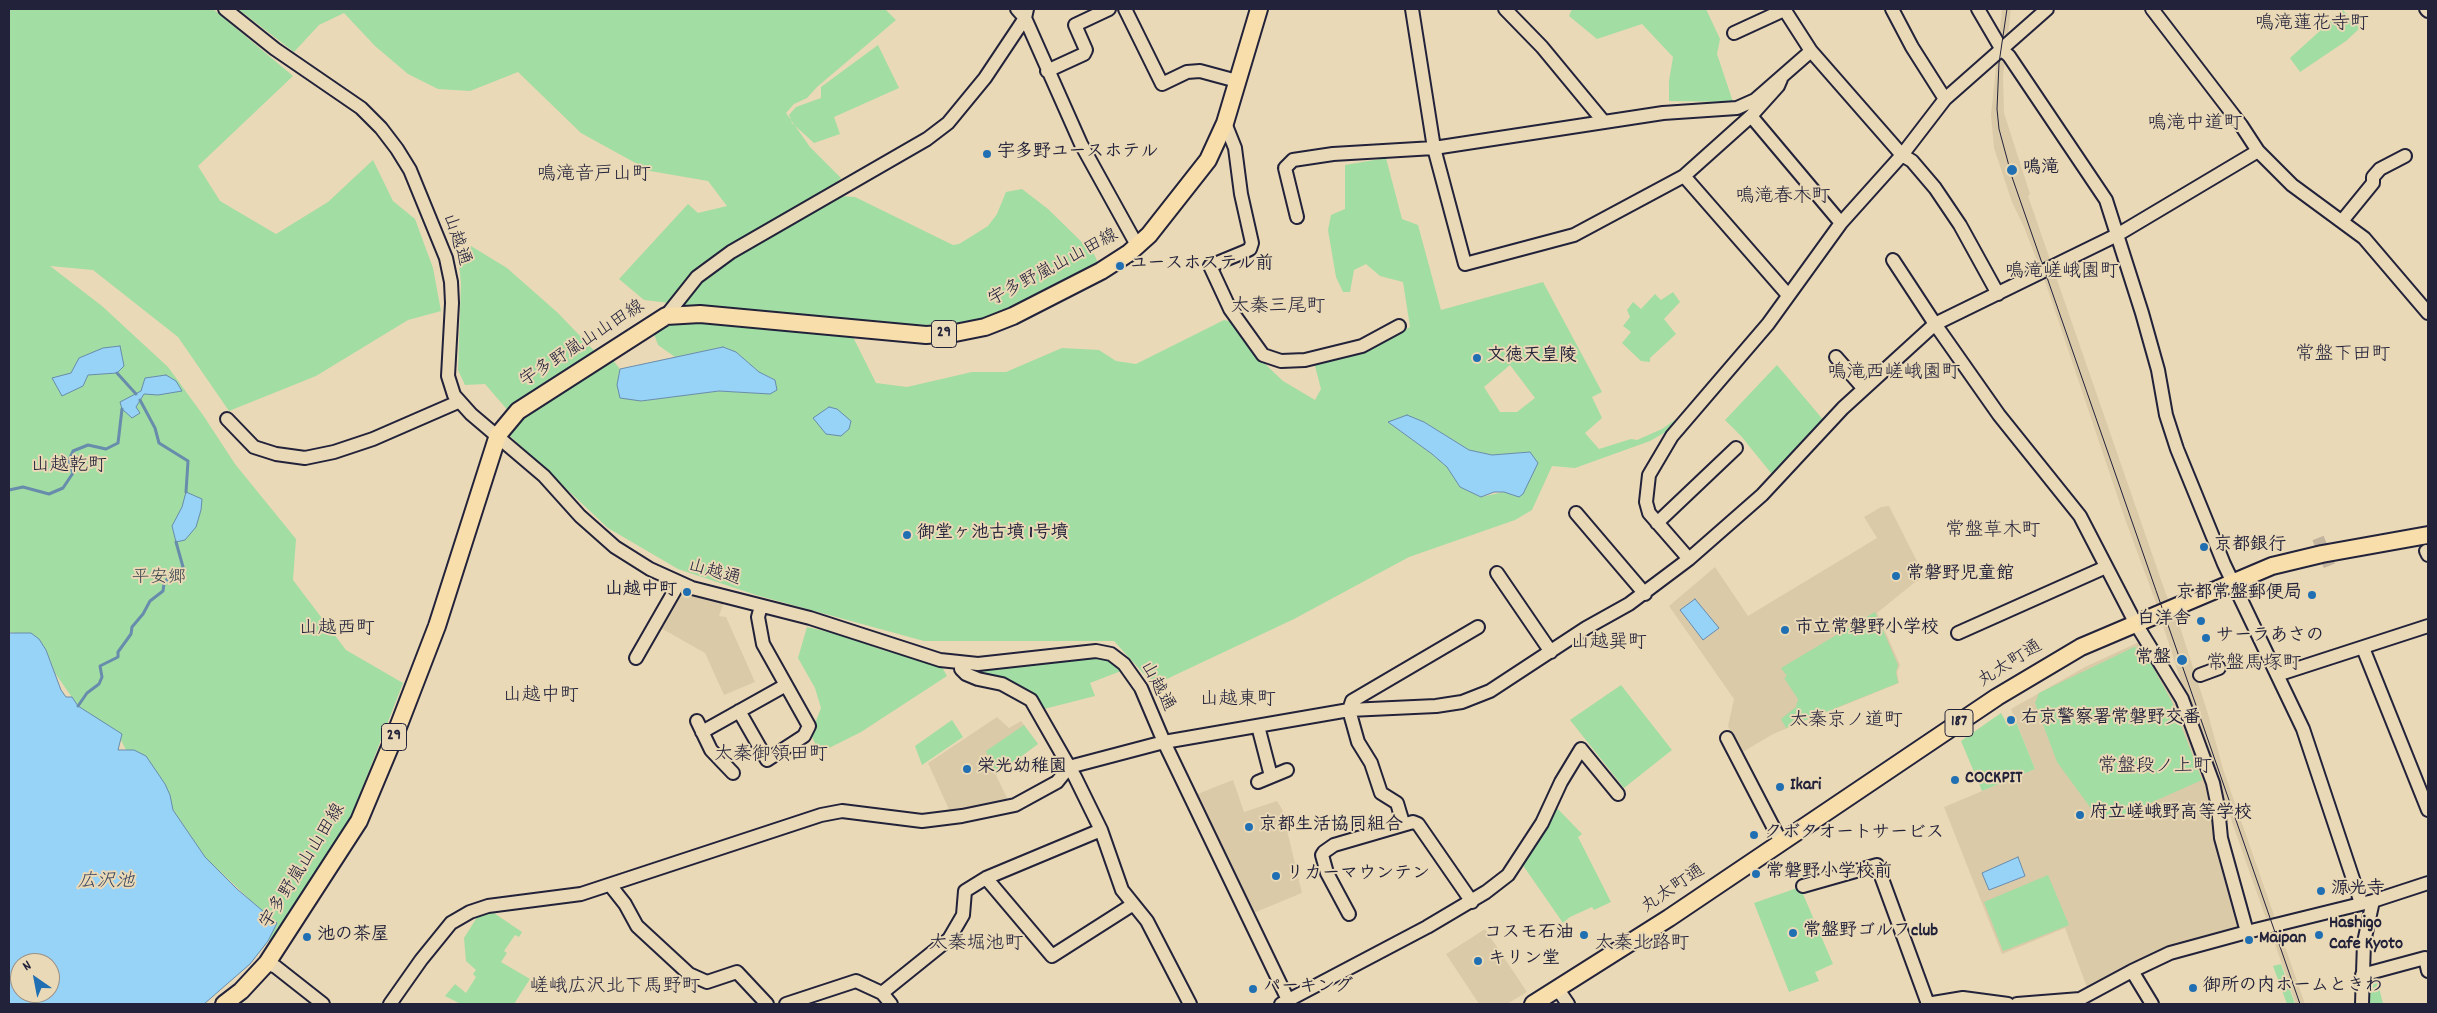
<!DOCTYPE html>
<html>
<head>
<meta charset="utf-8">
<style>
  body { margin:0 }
  #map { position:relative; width:2437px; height:1013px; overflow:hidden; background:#ead9b6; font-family:Dekko,sans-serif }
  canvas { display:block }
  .frame { position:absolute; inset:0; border:10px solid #22223b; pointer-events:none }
  .north { position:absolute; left:10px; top:953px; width:50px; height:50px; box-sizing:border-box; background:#ead9b6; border:1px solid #9a9085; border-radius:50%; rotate:327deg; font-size:14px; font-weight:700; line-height:20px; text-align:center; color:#22223b }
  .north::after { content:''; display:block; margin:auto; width:18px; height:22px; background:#1f6fb2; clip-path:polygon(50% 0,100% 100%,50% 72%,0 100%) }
</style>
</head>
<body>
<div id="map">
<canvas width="2437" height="1013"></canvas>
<div class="frame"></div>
<div class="north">N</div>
</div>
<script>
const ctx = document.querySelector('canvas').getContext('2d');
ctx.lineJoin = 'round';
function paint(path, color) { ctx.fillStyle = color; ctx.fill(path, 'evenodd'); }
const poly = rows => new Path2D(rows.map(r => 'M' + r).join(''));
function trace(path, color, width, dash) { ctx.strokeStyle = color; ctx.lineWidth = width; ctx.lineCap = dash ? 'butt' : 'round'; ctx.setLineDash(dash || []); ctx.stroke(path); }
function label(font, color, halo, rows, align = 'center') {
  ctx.font = font + ' Dekko,"Klee One",sans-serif'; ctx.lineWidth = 4; ctx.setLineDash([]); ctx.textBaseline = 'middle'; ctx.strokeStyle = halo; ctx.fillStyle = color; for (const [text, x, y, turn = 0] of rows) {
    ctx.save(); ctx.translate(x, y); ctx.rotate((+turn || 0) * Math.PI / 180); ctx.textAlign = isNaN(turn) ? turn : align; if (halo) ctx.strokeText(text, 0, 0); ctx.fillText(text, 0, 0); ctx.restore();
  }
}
const built = poly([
  [2002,9,2011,9,2003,76,2004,113,2030,194,2028,196,2166,594,2179,624,2208,714,2223,769,2305,1004,2296,1004,2212,765,2186,698,2155,600,2125,519,2046,284,2024,227,2012,202,1994,148,1991,115],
  [1889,506,1925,577,1914,583,1877,613,1900,665,1897,672,1899,683,1773,734,1741,753,1728,726,1734,699,1669,606,1715,567,1748,616,1877,538,1864,517,1881,507],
  [680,593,724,602,719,616,726,617,755,682,724,695,705,653,659,627],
  [2139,642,2144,643,2177,700,2213,802,2217,852,2237,927,2234,930,2088,990,2065,928,2002,954,1944,807,2035,769,2011,709,2085,667],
  [997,717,1009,728,1021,721,1038,744,996,775,1009,802,951,814,928,763],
  [1233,780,1244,812,1277,801,1282,809,1302,893,1251,914,1195,795],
  [1485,929,1527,992,1507,1004,1479,1004,1446,954]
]);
const green = poly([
  [9,9,213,9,293,76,198,166,220,201,276,234,328,202,373,160,393,201,415,219,433,268,441,311,408,320,316,376,229,411,178,337,93,270,50,266,102,306,168,367,203,415,235,464,296,539,293,580,346,650,403,683,348,825,270,944,265,914,205,857,173,810,146,756,126,750,121,740,92,715,78,706,55,673,46,650,23,634,9,632],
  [238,9,885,9,896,20,817,87,807,98,794,104,786,113,810,147,841,178,834,185,728,249,669,303,644,300,619,279,688,204,698,213,727,206,708,181,650,171,581,133,518,72,470,91,438,89,408,74,375,46,344,13,319,25,294,52],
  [1572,9,1706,9,1720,39,1717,54,1733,102,1669,101,1669,81,1673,57,1642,24,1597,39,1569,16],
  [2343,10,2360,28,2346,41,2300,72,2290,58],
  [878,45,899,88,834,117,840,134,814,143,792,123,789,115,796,107,821,98,821,87],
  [1386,158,1402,219,1418,225,1441,310,1543,282,1602,392,1592,397,1602,418,1585,433,1599,449,1631,439,1637,440,1662,429,1682,415,1671,429,1650,441,1575,468,1552,466,1532,510,1515,520,1409,557,1294,619,1154,685,1114,641,924,641,756,595,678,569,608,528,508,434,517,421,485,384,465,385,458,370,461,284,458,254,471,246,507,268,558,313,606,363,612,359,620,369,618,378,641,401,719,391,770,394,775,380,759,372,736,352,723,347,675,357,658,345,653,331,689,318,852,335,876,383,907,387,972,372,1006,372,1062,348,1099,350,1116,361,1136,364,1224,320,1236,323,1261,360,1283,381,1315,400,1321,389,1314,362,1371,347,1410,327,1403,282,1380,276,1366,264,1354,270,1350,292,1343,292,1336,277,1328,230,1331,215,1345,209,1345,165],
  [1510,365,1535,398,1517,412,1500,412,1484,387],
  [1424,422,1469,450,1492,455,1530,452,1519,497,1504,492,1481,497,1460,487,1447,467,1432,454,1389,423],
  [1022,189,1048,209,1094,254,1098,263,1096,267,1012,309,972,322,924,325,680,307,701,280,734,255,838,196,855,197,953,245,959,244,988,226,997,214,1006,192],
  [1673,292,1680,302,1664,319,1676,334,1650,358,1650,362,1641,361,1622,343,1631,332,1623,326,1630,317,1627,310,1633,302,1641,309,1655,294,1661,300],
  [1777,365,1825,422,1775,478,1741,436,1725,420],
  [1875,612,1898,665,1896,672,1898,683,1786,728,1781,719,1796,707,1798,699,1784,678,1787,676,1781,668],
  [807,627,837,634,883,650,942,667,947,676,861,732,819,753,811,734,821,708,815,688,798,658],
  [2134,647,2143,649,2172,702,2202,780,2112,820,2095,814,2057,762,2035,703,2039,693],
  [1094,658,1107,658,1121,671,1090,683,1095,696,1044,709,1035,697,981,671],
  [1621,685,1672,750,1624,788,1570,720],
  [2001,713,2009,727,2016,722,2035,769,1982,791,1961,741],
  [952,720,963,737,922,765,915,746],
  [1024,725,1038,744,996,775,986,751],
  [1556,807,1582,834,1578,837,1611,902,1594,910,1592,907,1570,917,1563,923,1522,864],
  [2048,875,2069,925,2003,951,1984,902],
  [1800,887,1833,964,1815,972,1819,981,1789,992,1754,903],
  [488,909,522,932,519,937,515,935,504,951,507,953,501,962,530,979,514,1004,461,1004,445,996,455,984,466,993,476,977,473,974,476,970,466,961,464,938,481,911],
  [2281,964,2295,1004,2287,1004,2273,966],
  [2377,979,2383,1004,2369,1004,2368,984]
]);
const water = poly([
  [120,346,124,366,117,373,88,375,83,386,62,396,52,378,71,373,79,358,103,348,120,346],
  [723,347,736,352,759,372,775,380,777,390,770,394,719,391,641,401,620,398,617,385,620,369,723,347],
  [166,375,176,381,182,391,158,395,144,394,136,407,140,413,132,418,122,409,120,402,141,391,145,378,166,375],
  [829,407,837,409,851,421,849,429,841,436,826,434,813,418,829,407],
  [1407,415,1424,422,1469,450,1492,455,1530,452,1538,463,1523,494,1519,497,1504,492,1494,492,1481,497,1460,487,1447,467,1432,454,1388,422,1407,415],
  [186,492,202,499,201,510,196,527,185,540,176,542,172,526,182,507,186,492],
  [1695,599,1719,628,1703,640,1680,610,1695,599],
  [9,633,31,633,39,639,46,650,61,690,66,697,72,697,78,706,122,734,118,750,134,750,146,756,165,784,170,795,173,810,205,857,237,889,277,923,268,941,250,964,204,1004,9,1004,9,633],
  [20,963,50,963,50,993,20,993,20,963],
  [2018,857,2025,876,1989,890,1982,873,2018,857]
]);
const stream = poly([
  [117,373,136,394],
  [140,400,155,428,159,443,188,461,186,492],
  [9,490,23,487,49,494,63,488,73,473,68,462,73,451,88,445,106,449,118,443,122,409],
  [78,706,87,693,99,684,102,677,100,666,118,657,118,652,131,634,132,627,143,614,150,601,163,591,164,584,169,576,178,575,183,567,176,542]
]);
const minorTunnel = poly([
  [2318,538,2331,570]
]);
const minor = poly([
  [225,9,275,49,361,108,381,128,397,149,410,170,446,258,451,282,452,303,448,376,454,395,471,414,544,476,580,516,615,547,650,569,692,588,810,618,940,660,978,664,1096,651,1111,654,1124,664,1141,688,1164,742,1290,1004],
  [1017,9,1025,18,1081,144,1138,247],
  [1125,9,1162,84,1187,72,1200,71,1237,81],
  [1412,9,1434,148,1465,264,1574,235,1684,176,1751,116,1778,86,1781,79],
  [1505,9,1542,47,1604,122],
  [1784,9,1811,51,1902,155,1912,161,1935,188,1960,225,1998,294],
  [1892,9,1912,47,1945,99],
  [1978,9,2002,50,2009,56,2106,200,2142,313,2158,370,2166,415,2177,449,2224,564,2303,729,2361,903],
  [2152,9,2241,125,2258,151],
  [2426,9,2428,11],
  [1734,33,1784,10],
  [1047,71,1084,54,1086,50,1075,25,1109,9],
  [1751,116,1841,223],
  [1225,123,1235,148,1241,194,1252,243,1250,249,1244,252,1210,266,1230,309,1263,355,1281,361,1305,360,1362,346,1399,326],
  [1684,176,1788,295],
  [1297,217,1285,168,1293,160,1333,154,1434,148,1663,113,1737,108,1755,100,1811,51],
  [2342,221,2373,183,2373,177,2380,169,2405,156],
  [1893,260,1935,324,1999,415,2080,516,2136,624,2182,699,2213,783,2218,807,2221,838,2247,932],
  [666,316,697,277,731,252,927,139,948,123,985,78,1025,18,1027,9],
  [1836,357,1864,389],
  [227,419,254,447,276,454,305,458,334,452,373,439,458,402],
  [1576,513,1645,594],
  [1657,523,1736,448],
  [2426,551,2428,555],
  [1689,559,1649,513,1646,502,1649,475,1672,436,1768,324,1841,223,1902,155,1945,99,2047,9],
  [1497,573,1551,652],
  [1958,633,2106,567],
  [2363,648,2428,810],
  [636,658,679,583],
  [961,663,961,669,966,674,978,679,1002,684,1031,700,1075,777,1101,830,1122,890,1147,921,1190,1004],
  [2200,675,2219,668],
  [2277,675,2428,626],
  [739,711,767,760,804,736,809,726,763,644,758,617,761,606],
  [697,721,711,750,733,773],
  [1258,726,1271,776],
  [702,732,786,685],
  [1727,738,1781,842],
  [1258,782,1287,770],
  [1403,823,1397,803,1381,793,1371,763,1358,742,1349,710,1352,701,1478,627],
  [986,878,1052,956,1132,905],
  [610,885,625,904,637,926,689,974,707,982,737,972,767,1004],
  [1803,886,1877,865,1928,1004],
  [1349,914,1327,873,1322,855,1324,852,1334,845,1413,822,1418,824,1472,902],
  [267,963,276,967,323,1004],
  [2132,971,2152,1004],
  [2362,975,2425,958,2428,971],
  [1557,988,1568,1004],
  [882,993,949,939,963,915,965,891,986,878,1101,830],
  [390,1004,421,960,451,923,470,912,488,906,581,894,821,815,842,811,922,821,962,816,1015,805,1057,782,1069,767,1164,742,1349,710,1436,706,1462,702,1490,691,1586,628,1629,604,1689,559,1762,495,1843,408,1935,324,2117,235,2258,151,2292,185,2364,238,2428,313],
  [786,1004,856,981,882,993,891,1004],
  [1281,1004,1427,927,1486,892,1508,875,1542,823,1561,782,1581,749,1618,794],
  [1927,1004,1963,998,2008,1004],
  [2017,1004,2080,999,2132,971,2170,953,2247,932,2373,901,2428,883],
  [2362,1004,2364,942,2373,901]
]);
const major = poly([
  [224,1004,241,991,267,963,359,821,395,735,437,626,498,435,518,411,666,316,700,314,926,335,955,333,985,327,1013,316,1101,271,1129,253,1149,235,1208,160,1225,123,1259,9],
  [1533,1004,1669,918,1997,697,2081,647,2272,566,2322,554,2428,535]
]);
const tram = poly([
  [2007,9,1999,63,1997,109,1999,129,2012,177,2300,1004]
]);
const markers = [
  [987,154,5,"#1f6fb2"],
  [2012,170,6,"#1f6fb2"],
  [1120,266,5,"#1f6fb2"],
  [1477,358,5,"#1f6fb2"],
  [907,535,5,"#1f6fb2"],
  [2204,547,5,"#1f6fb2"],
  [1896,576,5,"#1f6fb2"],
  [687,592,5,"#1f6fb2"],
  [2312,595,5,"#1f6fb2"],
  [2201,621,5,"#1f6fb2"],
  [1785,630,5,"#1f6fb2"],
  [2206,638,5,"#1f6fb2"],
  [2182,660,6,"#1f6fb2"],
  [2011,720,5,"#1f6fb2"],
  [967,769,5,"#1f6fb2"],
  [1955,780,5,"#1f6fb2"],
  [1780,787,5,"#1f6fb2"],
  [2080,815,5,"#1f6fb2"],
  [1249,827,5,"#1f6fb2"],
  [1754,835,5,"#1f6fb2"],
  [1756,874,5,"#1f6fb2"],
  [1276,876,5,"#1f6fb2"],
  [2321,891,5,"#1f6fb2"],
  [1793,933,5,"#1f6fb2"],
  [1584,935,5,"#1f6fb2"],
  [2319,935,5,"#1f6fb2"],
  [307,937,5,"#1f6fb2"],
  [2249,940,5,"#1f6fb2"],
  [1478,961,5,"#1f6fb2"],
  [2193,988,5,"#1f6fb2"],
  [1253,989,5,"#1f6fb2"]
];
const shields = [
  [944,334,25],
  [1959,723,28],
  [394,737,25]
];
const shieldNames = [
  ["29",944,334],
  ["187",1959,723],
  ["29",394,737]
];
const poiNames = [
  ["宇多野ユースホテル",997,154],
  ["鳴滝",2023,170],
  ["ユースホステル前",1130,266],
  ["文徳天皇陵",1487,358],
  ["御堂ヶ池古墳 1号墳",917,535],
  ["京都銀行",2214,547],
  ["常磐野児童館",1906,576],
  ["山越中町",677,592,"right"],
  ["京都常盤郵便局",2302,595,"right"],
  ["白洋舎",2191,621,"right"],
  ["市立常磐野小学校",1795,630],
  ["サーラあさの",2216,638],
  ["常盤",2171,660,"right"],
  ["右京警察署常磐野交番",2021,720],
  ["栄光幼稚園",977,769],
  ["COCKPIT",1965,780],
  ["Ikari",1790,787],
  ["府立嵯峨野高等学校",2090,815],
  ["京都生活協同組合",1259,827],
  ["クボタオートサービス",1764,835],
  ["常磐野小学校前",1766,874],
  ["リカーマウンテン",1286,876],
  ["源光寺",2331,891],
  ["Hashigo",2329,925],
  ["Cafe Kyoto",2329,946],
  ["常盤野ゴルフclub",1803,933],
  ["コスモ石油",1574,935,"right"],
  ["池の茶屋",317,937],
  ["Maipan",2259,940],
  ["キリン堂",1488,961],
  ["御所の内ホームときわ",2203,988],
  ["パーキング",1263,989]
];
const streetNames = [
  ["山越通",455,240,71],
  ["宇多野嵐山山田線",1054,269,-28],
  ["宇多野嵐山山田線",583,345,-33],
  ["山越通",714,574,16],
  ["丸太町通",2011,665,-32],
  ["山越通",1156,687,62],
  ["宇多野嵐山山田線",304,867,-58],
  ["丸太町通",1674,890,-34]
];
const parkNames = [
  ["平安郷",159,580]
];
const neighbourhoodNames = [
  ["鳴滝蓮花寺町",2312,25],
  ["鳴滝中道町",2195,125],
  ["鳴滝音戸山町",594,176],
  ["鳴滝春木町",1783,198],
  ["鳴滝嵯峨園町",2062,273],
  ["太秦三尾町",1278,308],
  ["常盤下田町",2343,356],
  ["鳴滝西嵯峨園町",1894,374],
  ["山越乾町",69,467],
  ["常盤草木町",1993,532],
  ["山越西町",337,630],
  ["山越巽町",1609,644],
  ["常盤馬塚町",2254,665],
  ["山越中町",541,697],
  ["山越東町",1238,701],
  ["太秦京ノ道町",1846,722],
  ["太秦御領田町",771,756],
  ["常盤段ノ上町",2155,768],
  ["太秦堀池町",976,945],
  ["太秦北路町",1642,945],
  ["嵯峨広沢北下馬野町",615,988]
];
const waterNames = [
  ["広沢池",106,883]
];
paint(built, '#dbcaa8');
paint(green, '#a2dda3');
paint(water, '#97d2f7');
trace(water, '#688cac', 1);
trace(stream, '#688cac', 3);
trace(minorTunnel, '#c2b49d', 12, [12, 6]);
trace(minor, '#22223b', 16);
trace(major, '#22223b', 20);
trace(minor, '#ead9b6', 12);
trace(major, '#f8deab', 16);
trace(tram, '#22223b', 1);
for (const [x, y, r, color] of markers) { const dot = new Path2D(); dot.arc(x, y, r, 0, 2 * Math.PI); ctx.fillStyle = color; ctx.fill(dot); trace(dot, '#ead9b6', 2); }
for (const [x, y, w] of shields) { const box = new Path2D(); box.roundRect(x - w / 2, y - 13.5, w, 27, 4); ctx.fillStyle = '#ead9b6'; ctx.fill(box); trace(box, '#22223b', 1); }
label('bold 16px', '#22223b', null, shieldNames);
label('bold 18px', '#22223b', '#ead9b6', poiNames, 'left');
label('18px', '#22223b', '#ead9b6', streetNames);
label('18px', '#3c4750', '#ead9b6', parkNames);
label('19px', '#22223b', '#ead9b6', neighbourhoodNames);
label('italic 19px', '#394561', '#ead9b6', waterNames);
</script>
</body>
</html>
